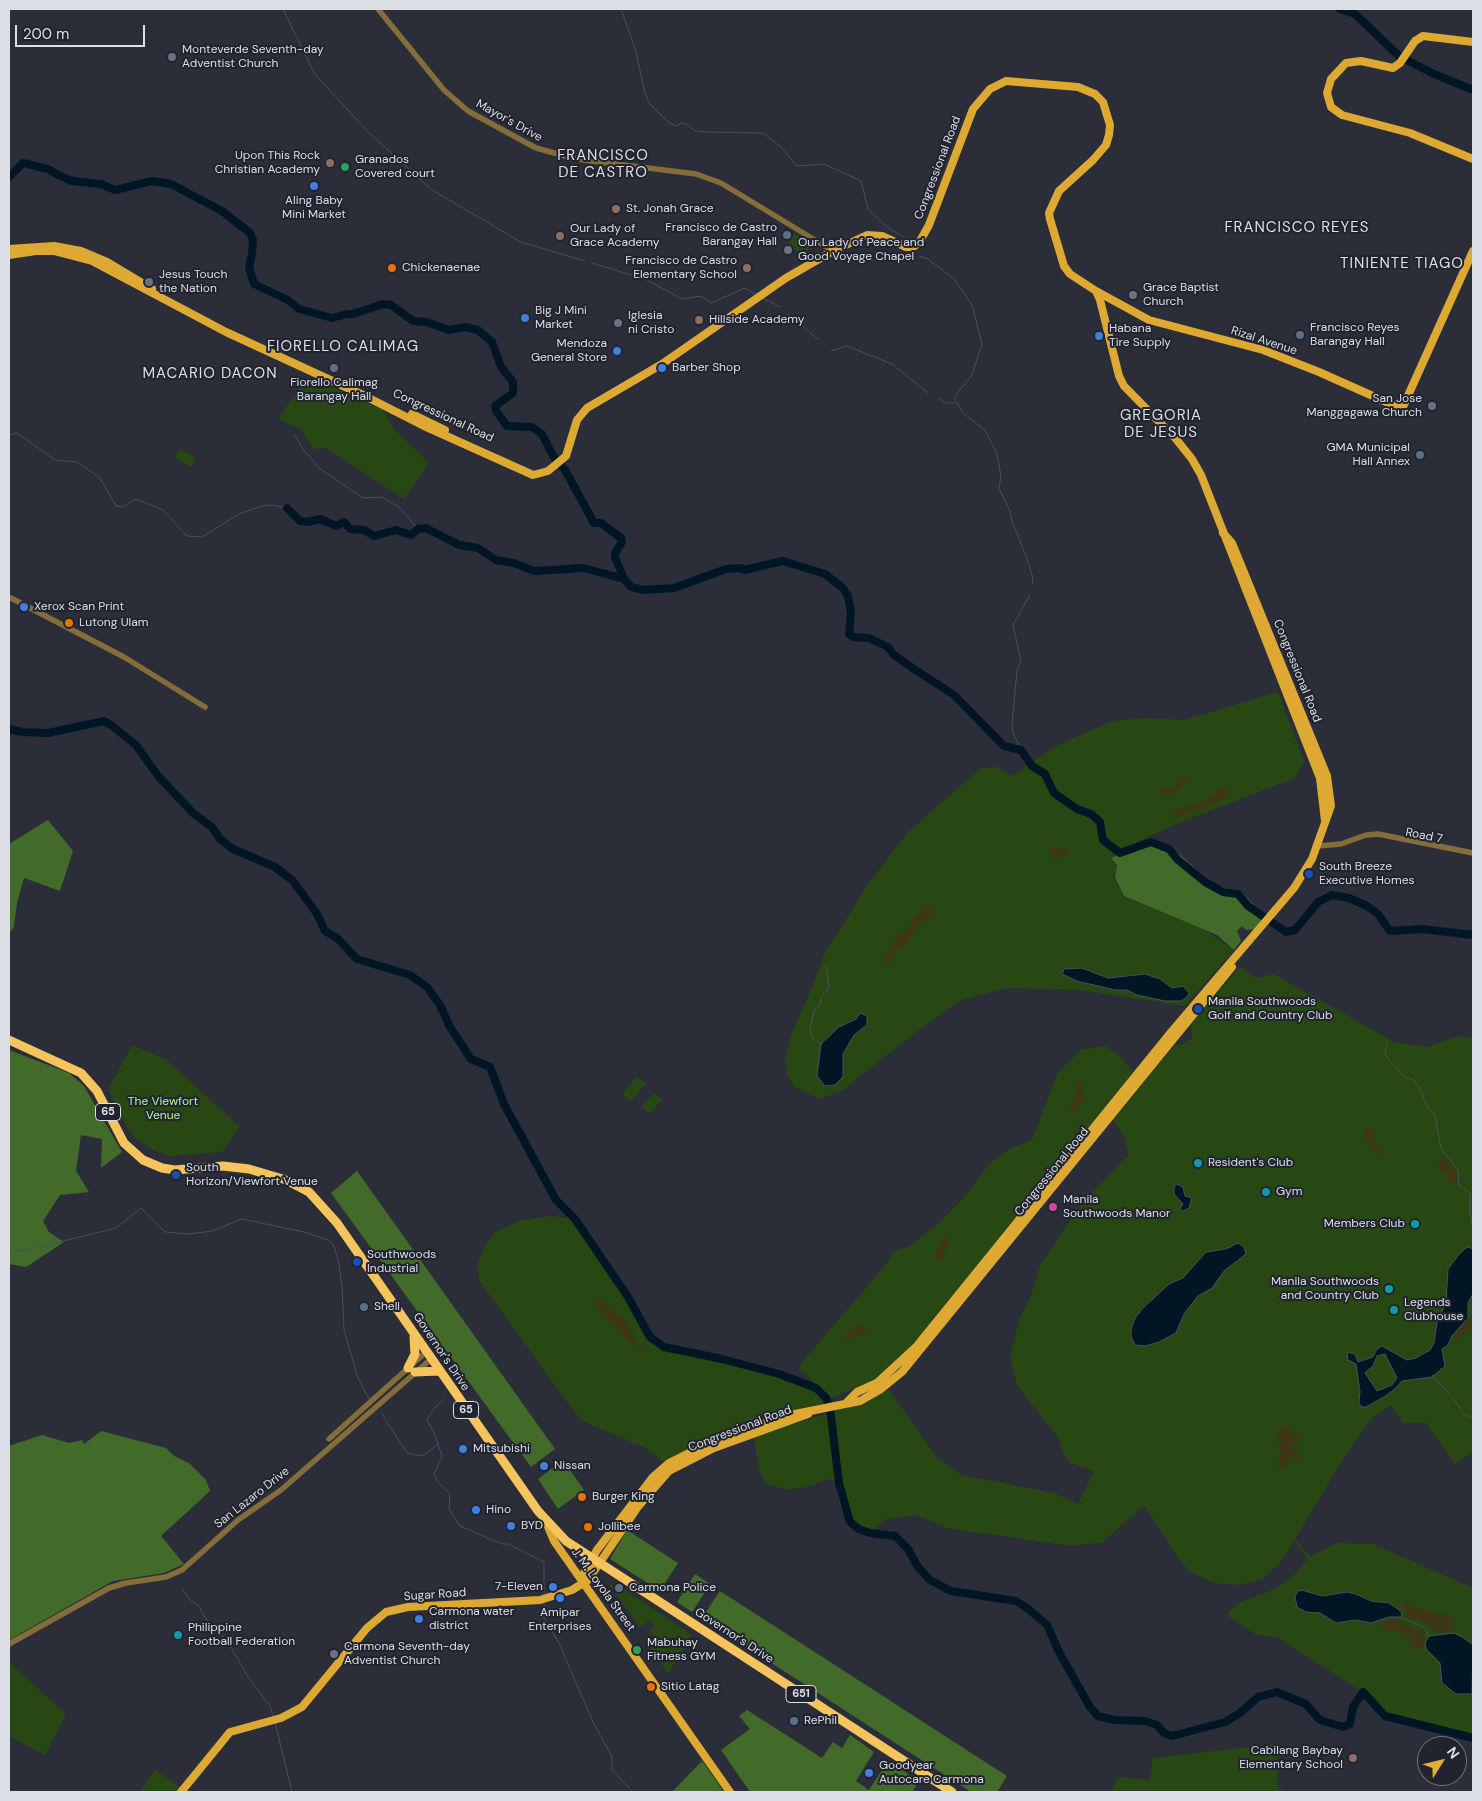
<!DOCTYPE html>
<html>
<head>
<meta charset="utf-8">
<style>
  body { margin:0 }
  #map { position:relative; width:1482px; height:1801px; overflow:hidden; background:#2b2e39; font-family:"DM Sans",sans-serif }
  canvas { display:block }
  .frame { position:absolute; inset:0; border:10px solid #dddfe7; pointer-events:none }
  .north { position:absolute; left:1417px; top:1736px; width:50px; height:50px; box-sizing:border-box; background:#21242f; border:1px solid #6c6f79; border-radius:50%; rotate:54deg; font-size:14px; font-weight:700; line-height:20px; text-align:center; color:#dddfe7 }
  .north::after { content:''; display:block; margin:auto; width:18px; height:22px; background:#dfb034; clip-path:polygon(50% 0,100% 100%,50% 72%,0 100%) }
  .scale { position:absolute; left:15px; top:25px; width:130px; height:22px; box-sizing:border-box; border:2px solid #dddfe7; border-top:0; padding-left:6px; font-size:15px; line-height:18px; white-space:nowrap; color:#dddfe7; -webkit-text-stroke:4px #21242f; paint-order:stroke }
</style>
</head>
<body>
<div id="map">
<canvas width="1482" height="1801"></canvas>
<div class="frame"></div>
<div class="north">N</div>
<div class="scale">200 m</div>
</div>
<script>
const ctx = document.querySelector('canvas').getContext('2d');
ctx.lineJoin = 'round';
function paint(path, color) { ctx.fillStyle = color; ctx.fill(path, 'evenodd'); }
const poly = rows => new Path2D(rows.map(r => 'M' + r).join(''));
function trace(path, color, width, dash) { ctx.strokeStyle = color; ctx.lineWidth = width; ctx.lineCap = dash ? 'butt' : 'round'; ctx.setLineDash(dash || []); ctx.stroke(path); }
function label(font, color, halo, rows, align = 'center') {
  ctx.font = font + ' "DM Sans",sans-serif'; ctx.lineWidth = 4; ctx.setLineDash([]); ctx.textBaseline = 'middle'; ctx.strokeStyle = halo; ctx.fillStyle = color; for (const [text, x, y, turn = 0] of rows) {
    ctx.save(); ctx.translate(x, y); ctx.rotate((+turn || 0) * Math.PI / 180); ctx.textAlign = isNaN(turn) ? turn : align; if (halo) ctx.strokeText(text, 0, 0); ctx.fillText(text, 0, 0); ctx.restore();
  }
}
const green = poly([
  [794,234,811,245,804,256,787,245],
  [307,376,383,410,394,429,429,463,404,499,326,448,313,449,302,430,278,419],
  [180,449,196,458,191,467,175,457],
  [1278,692,1304,761,1295,778,1176,824,1125,848,1110,857,1117,865,1114,879,1124,897,1203,929,1234,950,1185,1006,1081,990,1007,988,961,1000,912,1035,843,1090,820,1099,794,1087,788,1076,785,1062,791,1035,814,983,824,955,866,887,908,832,981,768,997,767,1013,776,1054,747,1112,721,1147,718,1184,720],
  [1241,966,1256,978,1274,974,1394,1042,1427,1047,1457,1036,1473,1039,1473,1451,1455,1464,1426,1423,1403,1423,1391,1405,1372,1418,1343,1459,1295,1539,1310,1557,1337,1543,1373,1544,1473,1588,1473,1738,1385,1716,1363,1692,1276,1637,1257,1635,1228,1616,1229,1611,1241,1602,1275,1589,1294,1575,1308,1559,1294,1541,1279,1564,1261,1580,1238,1585,1214,1583,1189,1571,1177,1556,1144,1505,1103,1542,1071,1546,947,1528,917,1515,886,1519,870,1533,859,1529,850,1522,838,1483,829,1479,807,1487,786,1490,765,1483,759,1469,754,1436,830,1413,889,1390,938,1459,962,1475,1054,1493,1078,1504,1094,1471,1071,1463,1063,1454,1059,1439,1017,1385,1010,1357,1020,1317,1031,1296,1040,1265,1084,1201,1129,1154,1124,1137,1113,1120,1174,1046,1187,1043,1192,1037,1191,1023],
  [132,1045,167,1060,240,1127,222,1152,170,1156,153,1150,135,1138,126,1125,108,1090],
  [1105,1046,1120,1056,1133,1074,913,1344,875,1381,830,1398,798,1367,883,1268,894,1252,911,1245,938,1224,968,1193,989,1164,1009,1149,1028,1142,1033,1138,1058,1072,1081,1050],
  [637,1076,646,1084,631,1101,622,1094],
  [654,1093,662,1100,649,1114,641,1107],
  [551,1216,575,1219,628,1297,650,1337,664,1347,722,1359,779,1374,816,1388,827,1397,827,1402,745,1426,665,1463,646,1448,585,1422,575,1413,479,1280,477,1266,485,1245,496,1232,519,1221],
  [604,1578,619,1592,622,1588,692,1635,668,1674,649,1645,656,1640,649,1631,655,1626,649,1621,640,1627],
  [9,1662,66,1714,45,1755,9,1736],
  [1277,1744,1278,1790,1295,1792,1111,1792,1118,1777,1149,1780,1153,1758],
  [155,1770,182,1788,179,1792,140,1792]
]);
const forest = poly([
  [48,820,73,851,60,891,24,878,17,903,14,927,9,933,9,844],
  [1152,838,1169,845,1210,882,1222,887,1240,891,1265,916,1254,929,1246,930,1242,926,1237,931,1241,941,1234,950,1217,935,1124,896,1115,878,1117,865,1111,858,1131,846],
  [9,1050,69,1073,84,1086,122,1152,101,1168,102,1139,81,1135,76,1171,89,1192,60,1195,43,1221,49,1232,64,1242,26,1267,9,1264],
  [357,1171,555,1449,531,1467,331,1193],
  [101,1431,166,1448,174,1456,189,1463,206,1480,210,1491,161,1536,184,1564,164,1573,113,1581,9,1640,9,1446,42,1435,69,1443,82,1440,84,1444],
  [563,1460,584,1490,558,1509,538,1479],
  [627,1530,678,1563,660,1591,610,1559],
  [695,1574,710,1584,692,1612,677,1602],
  [720,1591,1007,1776,997,1792,971,1792,702,1618],
  [747,1710,822,1758,833,1742,842,1748,850,1735,874,1752,856,1781,869,1790,888,1761,919,1781,912,1792,750,1792,721,1750,750,1729,739,1716],
  [702,1761,724,1792,672,1792]
]);
const sand = poly([
  [1182,775,1187,777,1186,782,1174,793,1164,794,1159,790,1161,785,1165,788,1172,788],
  [1221,788,1229,790,1229,797,1173,819,1174,811,1206,800],
  [1055,846,1058,847,1056,850,1062,848,1068,849,1068,854,1064,856,1060,853,1060,858,1052,859,1053,855,1050,850],
  [928,906,934,910,934,915,918,924,905,946,898,950,890,964,887,965,885,959,898,935,910,927,909,924,914,917,920,915,924,907],
  [1079,1078,1083,1082,1080,1088,1084,1090,1084,1099,1080,1106,1075,1109,1072,1117,1069,1110,1077,1093,1077,1082],
  [1367,1126,1374,1130,1371,1138,1386,1156,1376,1152,1365,1140,1363,1131],
  [1441,1158,1445,1158,1456,1174,1457,1180,1453,1184,1447,1181,1448,1171,1444,1174,1441,1173,1438,1162],
  [946,1236,950,1241,943,1253,943,1259,937,1262,934,1254],
  [597,1299,601,1299,611,1309,624,1318,636,1340,644,1348,643,1350,626,1339,600,1312,595,1301],
  [1469,1318,1473,1320,1473,1327,1468,1326,1470,1328,1467,1334,1463,1334,1461,1338,1456,1339,1456,1335],
  [859,1323,867,1330,867,1334,863,1336,853,1335,845,1344,843,1343,843,1340],
  [1283,1426,1290,1426,1293,1430,1290,1433,1291,1434,1297,1433,1299,1440,1297,1445,1286,1446,1297,1451,1300,1455,1298,1459,1294,1461,1292,1456,1289,1456,1289,1464,1279,1471,1278,1464,1284,1463,1278,1461,1280,1455,1279,1447,1285,1440,1277,1442,1275,1438],
  [1403,1601,1411,1604,1412,1607,1420,1608,1420,1611,1424,1609,1434,1614,1450,1614,1454,1619,1452,1631,1437,1633,1424,1622,1406,1618,1407,1610,1399,1604],
  [1393,1620,1424,1631,1426,1637,1423,1646,1416,1650,1411,1646,1409,1641,1413,1635,1403,1636,1399,1632,1400,1626,1395,1632,1379,1627,1380,1624]
]);
const water = poly([
  [1082,968,1108,978,1145,974,1160,979,1172,988,1183,986,1189,993,1187,997,1181,1001,1165,1001,1137,995,1127,990,1115,990,1077,981,1062,974,1064,969,1082,968],
  [860,1013,867,1016,867,1025,854,1035,843,1054,843,1077,835,1085,825,1086,817,1076,821,1044,839,1027,856,1019,860,1013],
  [1177,1184,1183,1187,1185,1196,1192,1198,1189,1208,1183,1211,1180,1209,1183,1204,1174,1194,1174,1187,1177,1184],
  [1238,1243,1244,1247,1246,1254,1224,1271,1212,1288,1198,1296,1184,1314,1176,1333,1159,1342,1145,1346,1135,1345,1131,1336,1131,1330,1135,1318,1143,1308,1169,1284,1183,1278,1206,1252,1226,1249,1238,1243],
  [1468,1247,1473,1249,1473,1294,1468,1303,1468,1318,1452,1336,1448,1345,1442,1349,1445,1366,1432,1377,1402,1381,1395,1389,1384,1397,1366,1407,1361,1407,1359,1402,1360,1392,1356,1364,1348,1360,1347,1352,1355,1354,1358,1362,1373,1357,1377,1349,1382,1346,1407,1360,1416,1358,1430,1350,1434,1343,1437,1322,1446,1303,1448,1269,1460,1253,1468,1247],
  [1385,1354,1397,1378,1392,1385,1377,1391,1365,1373,1373,1366,1377,1356,1385,1354],
  [1302,1590,1322,1596,1347,1592,1356,1594,1371,1601,1389,1603,1398,1609,1402,1613,1401,1617,1389,1617,1371,1623,1355,1620,1336,1623,1320,1613,1306,1612,1297,1607,1295,1596,1298,1591,1302,1590],
  [1454,1633,1464,1638,1473,1645,1472,1694,1456,1694,1442,1683,1440,1663,1426,1649,1425,1643,1429,1636,1454,1633]
]);
const stream = poly([
  [283,9,314,73,367,131,432,190,521,242,585,261],
  [621,9,636,52,645,93,649,103,669,123,677,126,681,123,686,124,695,131,705,132,763,133,781,147,797,166,824,164,857,179,861,181,868,209,887,227,908,240],
  [919,256,928,259,955,280,972,305,982,344,972,375,954,398,963,413,985,430,997,454,1001,476,999,488,1010,511,1012,521,1027,559,1033,578,1032,585],
  [592,263,645,279,682,299,701,296,711,303,745,288,757,295],
  [763,298,780,307],
  [788,314,819,340],
  [831,351,847,346,892,364,929,394],
  [940,399,947,403,954,403],
  [294,434,304,450,319,468,363,498,382,497,399,507,418,529],
  [9,435,17,433,55,460,76,462,92,472,100,478,116,506,122,507,136,499,163,510,187,536,202,537,239,514,262,506,271,505,287,508],
  [1021,750,1013,733,1012,723,1017,671,1021,661,1013,625,1030,595],
  [1387,1042,1385,1052,1387,1058,1405,1077,1414,1080,1421,1090,1426,1105,1435,1116,1441,1148,1458,1170,1459,1186,1470,1193,1470,1214,1473,1229],
  [821,1044,813,1039,810,1028,815,1009,820,1005,822,995,829,988,826,965],
  [1473,1248,1473,1246],
  [9,1251,23,1251,116,1228,141,1208,165,1232,189,1234,212,1231,242,1219,304,1232,328,1240,333,1244,338,1259,342,1285,344,1330,358,1378,369,1399],
  [1432,1375,1454,1399,1464,1415,1473,1418],
  [444,1399,435,1407,427,1420,435,1435,442,1457,434,1474,437,1481,450,1494,449,1509,460,1526,502,1544,508,1544,544,1562,544,1596],
  [382,1414,407,1453,423,1456,438,1444],
  [182,1588,189,1599,199,1606,204,1616,228,1642,248,1677,270,1706,273,1716],
  [544,1603,544,1618,559,1643,593,1722,612,1757,612,1770,633,1792],
  [1401,1617,1425,1628,1429,1636],
  [275,1722,292,1792]
]);
const river = poly([
  [1340,9,1355,14,1399,56,1434,74,1473,90],
  [9,177,23,163,48,169,58,175,72,181,101,184,115,190,152,181,171,184,222,211,250,233,253,240,252,254,249,267,254,284,288,300,299,309,332,318,347,314,353,314,383,304,391,305,413,321,426,322,449,330,465,327,478,330,492,342,501,367,513,382,513,393,495,406,496,411,507,426,532,427,542,434,553,456,565,470,594,523,601,523,621,538,622,542,615,553,615,557,624,579,631,587,643,590,674,588,726,569,741,568,744,570,783,561,825,574,843,588,848,596,851,613,849,634,853,637,869,638,888,647,893,654,914,669,954,695,1004,746,1021,750,1032,766,1045,774,1054,793,1077,809,1091,814,1100,822,1103,840,1120,853,1151,842,1169,849,1178,860,1205,882,1223,892,1238,894,1248,906,1286,932,1295,930,1318,902,1332,895,1349,898,1367,906,1378,914,1390,931,1422,929,1473,935],
  [287,508,300,521,308,522,320,519,336,526,344,522,350,529,364,530,374,536,396,530,411,535,418,529,426,528,459,545,478,548,496,560,514,563,534,571,584,568,624,579],
  [9,729,22,732,48,733,104,721,111,725,136,745,158,776,194,814,212,827,220,839,233,849,275,867,293,881,317,914,325,931,337,938,357,959,410,975,427,987,440,1005,450,1027,471,1059,490,1067,504,1104,556,1200,575,1219,628,1297,650,1337,664,1347,722,1359,779,1374,816,1388,826,1398,830,1408,839,1483,850,1522,859,1529,870,1533,895,1536,908,1549,918,1567,930,1580,951,1591,1016,1601,1027,1608,1047,1625,1059,1652,1090,1707,1098,1716,1114,1720,1145,1721,1157,1725,1164,1733,1172,1736,1225,1722,1240,1713,1258,1697,1277,1692,1306,1704,1320,1720,1343,1727,1350,1724,1353,1707,1363,1692,1385,1716,1473,1738]
]);
const minor = poly([
  [378,9,444,90,468,111,536,148,576,159,696,174,721,183,833,251],
  [9,597,124,657,205,707],
  [1318,846,1341,844,1366,835,1378,834,1473,853],
  [329,1439,426,1352],
  [9,1644,109,1588,126,1583,166,1577,182,1570,238,1520,281,1490,431,1359]
]);
const major = poly([
  [1473,42,1423,36,1415,41,1400,63,1393,68,1361,61,1346,63,1331,79,1327,93,1331,107,1342,115,1410,133,1473,159],
  [9,249,54,246,81,251,107,262,152,289],
  [9,255,36,251,54,251,92,261,226,332,365,396,424,426,533,475,548,471,566,456,577,420,587,408,662,364,786,278,833,251,867,235,882,236,906,247,913,247,919,243,929,225,973,109,990,89,1006,81,1078,87,1095,94,1103,102,1110,125,1109,135,1106,145,1093,160,1059,191,1049,213,1050,219,1064,266,1070,274,1096,291,1149,320,1263,350,1319,372,1402,409,1473,251],
  [1096,291,1100,300,1119,376,1124,386,1176,439,1192,459,1201,475,1320,778,1325,821],
  [412,414,445,430],
  [847,1402,857,1392,877,1383,916,1347,1172,1031,1294,888,1312,859,1331,806,1327,776,1241,565,1232,543,1223,533],
  [546,1522,554,1541,730,1792],
  [583,1582,583,1575,597,1550,653,1477,669,1463,711,1442,744,1430,790,1415,860,1401,881,1389,902,1372,1232,967],
  [181,1792,230,1732,281,1718,302,1707,367,1628,386,1612,408,1607,540,1600,572,1590,588,1580,637,1508,669,1471,714,1448,808,1414]
]);
const highway = poly([
  [9,1040,81,1073,97,1091,124,1143,143,1160,162,1168,175,1170,223,1166,249,1169,286,1180,309,1192,337,1223,538,1511,566,1541,952,1792],
  [408,1368,415,1354,414,1337],
  [415,1372,439,1371]
]);
const markers = [
  [172,57,5,"#6b7280"],
  [330,163,5,"#8d6e63"],
  [345,167,5,"#2e9e5b"],
  [314,186,5,"#3f7fe0"],
  [616,209,5,"#8d6e63"],
  [787,235,5,"#5c6f8a"],
  [560,236,5,"#8d6e63"],
  [788,250,5,"#6b7280"],
  [392,268,5,"#e8710a"],
  [747,268,5,"#8d6e63"],
  [149,282,5,"#6b7280"],
  [1133,295,5,"#6b7280"],
  [525,318,5,"#3f7fe0"],
  [699,320,5,"#8d6e63"],
  [618,323,5,"#6b7280"],
  [1300,335,5,"#5c6f8a"],
  [1099,336,5,"#3f7fe0"],
  [617,351,5,"#3f7fe0"],
  [334,368,5,"#5c6f8a"],
  [662,368,5,"#3f7fe0"],
  [1432,406,5,"#6b7280"],
  [1420,455,5,"#5c6f8a"],
  [24,607,5,"#3f7fe0"],
  [69,623,5,"#e8710a"],
  [1309,874,5,"#1a4fb4"],
  [1198,1009,5,"#1a4fb4"],
  [1198,1163,5,"#0f9aa8"],
  [176,1175,5,"#1a4fb4"],
  [1266,1192,5,"#0f9aa8"],
  [1053,1207,5,"#d1479c"],
  [1415,1224,5,"#0f9aa8"],
  [357,1262,5,"#1a4fb4"],
  [1389,1289,5,"#0f9aa8"],
  [364,1307,5,"#5c6f8a"],
  [1394,1310,5,"#0f9aa8"],
  [463,1449,5,"#3f7fe0"],
  [544,1466,5,"#3f7fe0"],
  [582,1497,5,"#e8710a"],
  [476,1510,5,"#3f7fe0"],
  [511,1526,5,"#3f7fe0"],
  [588,1527,5,"#e8710a"],
  [553,1587,5,"#3f7fe0"],
  [619,1588,5,"#5c6f8a"],
  [560,1598,5,"#3f7fe0"],
  [419,1619,5,"#3f7fe0"],
  [178,1635,5,"#0f9aa8"],
  [637,1650,5,"#2e9e5b"],
  [334,1654,5,"#6b7280"],
  [651,1687,5,"#e8710a"],
  [794,1721,5,"#5c6f8a"],
  [1353,1758,5,"#8d6e63"],
  [869,1773,5,"#3f7fe0"]
];
const shields = [
  [108,1112,25],
  [466,1410,25],
  [801,1694,30]
];
const shieldNames = [
  ["65",108,1112],
  ["65",466,1410],
  ["651",801,1694]
];
const poiNames = [
  ["Monteverde Seventh-day",182,50],
  ["Adventist Church",182,64],
  ["Upon This Rock",320,156,"right"],
  ["Christian Academy",320,170,"right"],
  ["Granados",355,160],
  ["Covered court",355,174],
  ["Aling Baby",314,201,"center"],
  ["Mini Market",314,215,"center"],
  ["St. Jonah Grace",626,209],
  ["Francisco de Castro",777,228,"right"],
  ["Barangay Hall",777,242,"right"],
  ["Our Lady of",570,229],
  ["Grace Academy",570,243],
  ["Our Lady of Peace and",798,243],
  ["Good Voyage Chapel",798,257],
  ["Francisco de Castro",737,261,"right"],
  ["Elementary School",737,275,"right"],
  ["Chickenaenae",402,268],
  ["Jesus Touch",159,275],
  ["the Nation",159,289],
  ["Grace Baptist",1143,288],
  ["Church",1143,302],
  ["Big J Mini",535,311],
  ["Market",535,325],
  ["Iglesia",628,316],
  ["ni Cristo",628,330],
  ["Hillside Academy",709,320],
  ["Francisco Reyes",1310,328],
  ["Barangay Hall",1310,342],
  ["Habana",1109,329],
  ["Tire Supply",1109,343],
  ["Mendoza",607,344,"right"],
  ["General Store",607,358,"right"],
  ["Barber Shop",672,368],
  ["Fiorello Calimag",334,383,"center"],
  ["Barangay Hall",334,397,"center"],
  ["San Jose",1422,399,"right"],
  ["Manggagawa Church",1422,413,"right"],
  ["GMA Municipal",1410,448,"right"],
  ["Hall Annex",1410,462,"right"],
  ["Xerox Scan Print",34,607],
  ["Lutong Ulam",79,623],
  ["South Breeze",1319,867],
  ["Executive Homes",1319,881],
  ["Manila Southwoods",1208,1002],
  ["Golf and Country Club",1208,1016],
  ["Resident's Club",1208,1163],
  ["South",186,1168],
  ["Horizon/Viewfort Venue",186,1182],
  ["Gym",1276,1192],
  ["Manila",1063,1200],
  ["Southwoods Manor",1063,1214],
  ["Members Club",1405,1224,"right"],
  ["Southwoods",367,1255],
  ["Industrial",367,1269],
  ["Manila Southwoods",1379,1282,"right"],
  ["and Country Club",1379,1296,"right"],
  ["Legends",1404,1303],
  ["Clubhouse",1404,1317],
  ["Shell",374,1307],
  ["Mitsubishi",473,1449],
  ["Nissan",554,1466],
  ["Burger King",592,1497],
  ["Hino",486,1510],
  ["BYD",521,1526],
  ["Jollibee",598,1527],
  ["7-Eleven",543,1587,"right"],
  ["Carmona Police",629,1588],
  ["Carmona water",429,1612],
  ["district",429,1626],
  ["Amipar",560,1613,"center"],
  ["Enterprises",560,1627,"center"],
  ["Philippine",188,1628],
  ["Football Federation",188,1642],
  ["Mabuhay",647,1643],
  ["Fitness GYM",647,1657],
  ["Carmona Seventh-day",344,1647],
  ["Adventist Church",344,1661],
  ["Sitio Latag",661,1687],
  ["RePhil",804,1721],
  ["Cabilang Baybay",1343,1751,"right"],
  ["Elementary School",1343,1765,"right"],
  ["Goodyear",879,1766],
  ["Autocare Carmona",879,1780]
];
const streetNames = [
  ["Mayor's Drive",509,121,29],
  ["Congressional Road",938,168,-69],
  ["Rizal Avenue",1264,341,18],
  ["Congressional Road",443,416,25],
  ["Congressional Road",1297,671,68],
  ["Road 7",1424,836,11],
  ["Congressional Road",1052,1172,-51],
  ["Governor's Drive",441,1352,56],
  ["Congressional Road",740,1429,-21],
  ["San Lazaro Drive",252,1498,-38],
  ["J. M. Loyola Street",603,1590,54],
  ["Sugar Road",435,1595,-4],
  ["Governor's Drive",734,1636,33]
];
const parkNames = [
  ["The Viewfort",163,1102],
  ["Venue",163,1116]
];
const quarterNames = [
  ["FRANCISCO",603,156],
  ["DE CASTRO",603,173],
  ["FRANCISCO REYES",1297,228],
  ["TINIENTE TIAGO",1402,264],
  ["FIORELLO CALIMAG",343,347],
  ["MACARIO DACON",210,374],
  ["GREGORIA",1161,416],
  ["DE JESUS",1161,433]
];
paint(green, '#284813');
paint(forest, '#426b29');
paint(sand, '#3e3615');
paint(water, '#011625');
trace(water, '#43525f', 1);
trace(stream, '#43525f', 1);
trace(river, '#011625', 8);
trace(minor, '#856d3b', 5.5);
trace(major, '#dda933', 8);
trace(highway, '#f5c45d', 9);
for (const [x, y, r, color] of markers) { const dot = new Path2D(); dot.arc(x, y, r, 0, 2 * Math.PI); ctx.fillStyle = color; ctx.fill(dot); trace(dot, '#21242f', 2); }
for (const [x, y, w] of shields) { const box = new Path2D(); box.roundRect(x - w / 2, y - 8.5, w, 17, 4); ctx.fillStyle = '#21242f'; ctx.fill(box); trace(box, '#dddfe7', 1); }
label('bold 11px', '#dddfe7', null, shieldNames);
label('12px', '#dddfe7', '#21242f', poiNames, 'left');
label('12px', '#dddfe7', '#21242f', streetNames);
label('12px', '#b9f699', '#21242f', parkNames);
ctx.letterSpacing = '1px';
label('15px', '#dddfe7', '#21242f', quarterNames);
ctx.letterSpacing = '0px';
</script>
</body>
</html>
